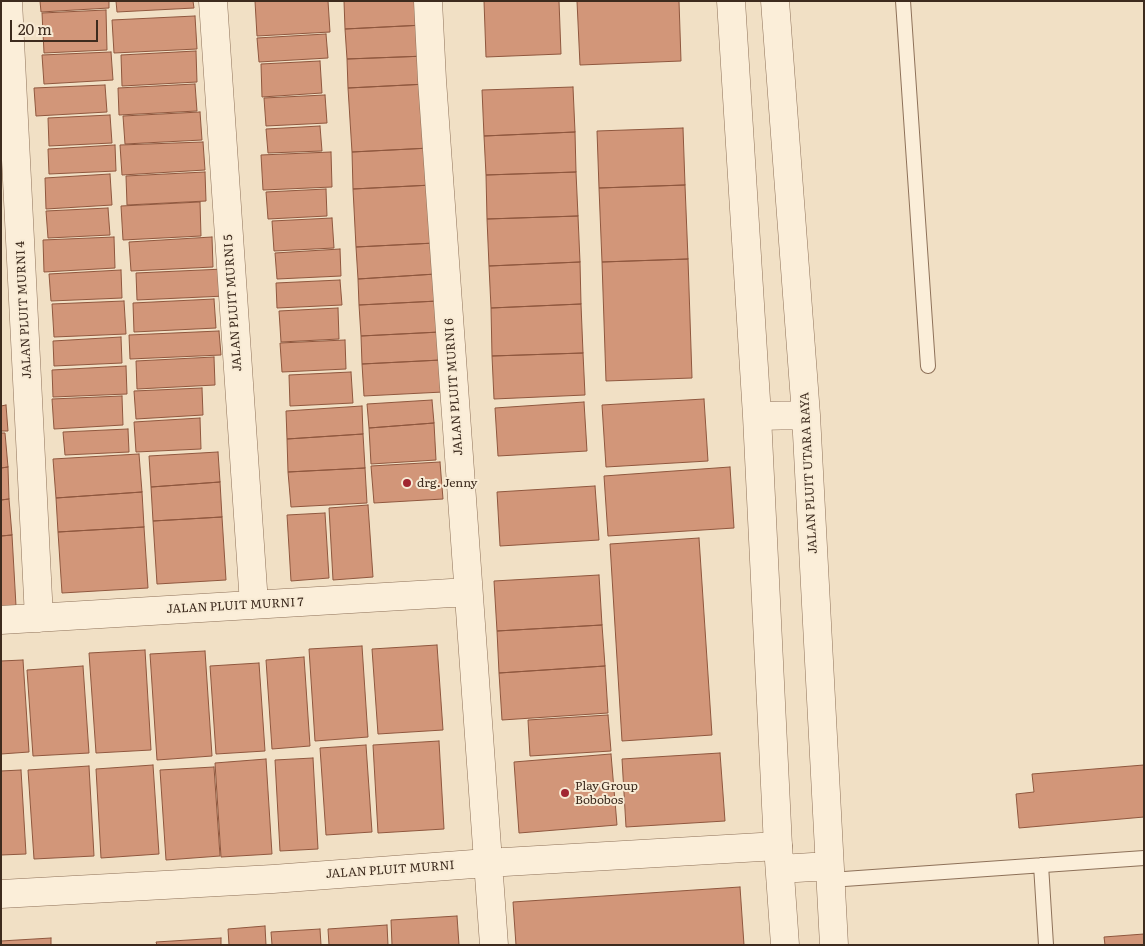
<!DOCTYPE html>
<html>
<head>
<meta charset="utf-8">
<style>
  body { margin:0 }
  #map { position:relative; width:1145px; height:946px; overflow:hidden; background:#f1e0c5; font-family:Literata,serif }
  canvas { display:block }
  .frame { position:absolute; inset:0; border:2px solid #3d2b1e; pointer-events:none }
  .scale { position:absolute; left:10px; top:20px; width:88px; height:22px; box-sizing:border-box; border:2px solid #3d2b1e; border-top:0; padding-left:6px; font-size:15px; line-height:18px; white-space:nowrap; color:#3d2b1e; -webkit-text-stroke:4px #f8ebd5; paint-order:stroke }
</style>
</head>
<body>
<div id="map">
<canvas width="1145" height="946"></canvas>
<div class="frame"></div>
<div class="scale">20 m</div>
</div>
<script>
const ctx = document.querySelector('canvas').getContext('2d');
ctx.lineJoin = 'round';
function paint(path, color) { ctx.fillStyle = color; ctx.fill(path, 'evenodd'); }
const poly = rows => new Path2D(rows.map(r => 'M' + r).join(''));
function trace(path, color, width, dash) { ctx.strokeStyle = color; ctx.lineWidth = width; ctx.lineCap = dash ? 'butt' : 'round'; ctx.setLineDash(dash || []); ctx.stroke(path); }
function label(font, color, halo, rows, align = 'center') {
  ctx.font = font + ' Literata,serif'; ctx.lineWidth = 4; ctx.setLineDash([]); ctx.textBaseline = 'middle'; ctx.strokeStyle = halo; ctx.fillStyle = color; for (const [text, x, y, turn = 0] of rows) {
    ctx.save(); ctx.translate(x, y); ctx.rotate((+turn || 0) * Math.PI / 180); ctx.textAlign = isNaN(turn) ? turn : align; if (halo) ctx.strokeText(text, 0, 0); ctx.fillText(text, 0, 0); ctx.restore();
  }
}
const building = poly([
  [40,1,109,1,109,8,41,12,40,1],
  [116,1,193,1,194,8,117,12,116,1],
  [255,1,328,1,330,32,257,36,255,1],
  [344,1,423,1,424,25,345,29,344,1],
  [484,1,559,1,561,54,486,57,484,1],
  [577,1,679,1,681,61,580,65,577,1],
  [106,10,107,50,44,53,42,13,106,10],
  [195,16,197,49,114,53,112,20,195,16],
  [424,25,426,56,347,59,345,29,424,25],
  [326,34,328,58,259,62,257,38,326,34],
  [196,51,197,82,122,86,121,55,196,51],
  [111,52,113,80,44,84,42,55,111,52],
  [426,56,427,84,348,88,347,59,426,56],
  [320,61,322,93,262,97,261,64,320,61],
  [195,84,197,111,119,115,118,88,195,84],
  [427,84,430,148,352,152,348,88,427,84],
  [105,85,107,112,36,116,34,88,105,85],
  [573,87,575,132,484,136,482,90,573,87],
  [325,95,327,123,266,126,264,98,325,95],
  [200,112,202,140,125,144,123,116,200,112],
  [110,115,112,143,49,146,48,118,110,115],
  [320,126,322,151,268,153,266,129,320,126],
  [683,128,685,185,599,188,597,131,683,128],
  [575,132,576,172,486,175,484,136,575,132],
  [203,142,205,170,122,175,120,145,203,142],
  [115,145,116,171,49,174,48,149,115,145],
  [430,148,432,185,353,189,352,152,430,148],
  [331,152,332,187,263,190,261,155,331,152],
  [205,172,206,201,127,205,126,176,205,172],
  [576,172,578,216,487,219,486,175,576,172],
  [110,174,112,205,46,209,45,178,110,174],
  [432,185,435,243,356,247,353,189,432,185],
  [685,185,688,259,602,262,599,188,685,185],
  [326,189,327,216,268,219,266,192,326,189],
  [200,202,201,236,123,240,121,206,200,202],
  [108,208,110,235,48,238,46,211,108,208],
  [578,216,580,262,489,266,487,219,578,216],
  [332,218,334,248,274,251,272,221,332,218],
  [114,237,115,268,44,272,43,240,114,237],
  [212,237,213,267,131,271,129,242,212,237],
  [435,243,436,274,358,279,356,247,435,243],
  [340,249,341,276,277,279,275,253,340,249],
  [688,259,692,378,606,381,602,262,688,259],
  [580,262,581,304,491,308,489,266,580,262],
  [224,269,225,296,137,300,136,273,224,269],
  [121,270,122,298,51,301,49,274,121,270],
  [436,274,438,301,359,305,358,279,436,274],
  [340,280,342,305,277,308,276,283,340,280],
  [214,299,216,328,134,332,133,303,214,299],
  [124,301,126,334,54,337,52,304,124,301],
  [438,301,440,332,361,336,359,305,438,301],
  [581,304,583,353,492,356,491,308,581,304],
  [338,308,339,339,281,342,279,311,338,308],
  [219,331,221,355,130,359,129,335,219,331],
  [440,332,441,360,362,364,361,336,440,332],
  [121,337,122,363,54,366,53,341,121,337],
  [345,340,346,369,282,372,280,343,345,340],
  [583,353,585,395,494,399,492,356,583,353],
  [214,357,215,385,137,389,136,361,214,357],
  [441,360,443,392,364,396,362,364,441,360],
  [126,366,127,394,53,397,52,370,126,366],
  [351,372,353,403,290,406,289,375,351,372],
  [202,388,203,415,136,419,134,391,202,388],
  [122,396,123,425,54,429,52,399,122,396],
  [704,399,708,461,606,467,602,405,704,399],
  [432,400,434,423,369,428,367,404,432,400],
  [584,402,587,451,498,456,495,408,584,402],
  [6,405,8,431,1,431,1,406,6,405],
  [362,406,363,434,287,439,286,411,362,406],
  [200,418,201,449,136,452,134,422,200,418],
  [434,423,436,460,371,464,369,428,434,423],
  [128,429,129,452,65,455,63,432,128,429],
  [1,433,5,433,8,467,1,468,1,433],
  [363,434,365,468,288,472,287,439,363,434],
  [218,452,220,482,151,487,149,456,218,452],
  [139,454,142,492,56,498,53,459,139,454],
  [440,462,443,499,374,503,371,466,440,462],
  [8,467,9,499,1,500,1,468,8,467],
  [730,467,734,528,608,536,604,476,730,467],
  [365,468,367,503,291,507,288,472,365,468],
  [220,482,222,517,153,521,151,487,220,482],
  [595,486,599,540,500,546,497,492,595,486],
  [142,492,144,527,58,532,56,498,142,492],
  [9,499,12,535,1,536,1,500,9,499],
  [368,505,373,577,333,580,329,508,368,505],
  [325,513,329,578,291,581,287,515,325,513],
  [222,517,226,580,157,584,153,521,222,517],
  [144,527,148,588,62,593,58,532,144,527],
  [12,535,16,606,1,607,1,536,12,535],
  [699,538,712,735,622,741,610,544,699,538],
  [599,575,602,625,497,631,494,581,599,575],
  [602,625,605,666,499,673,497,631,602,625],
  [437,645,443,730,378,734,372,649,437,645],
  [362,646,368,737,315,741,309,649,362,646],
  [145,650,151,750,96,753,89,653,145,650],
  [205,651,212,756,157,760,150,654,205,651],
  [304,657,310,746,272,749,266,660,304,657],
  [23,660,29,752,1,754,1,661,23,660],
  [259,663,265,751,216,754,210,666,259,663],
  [83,666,89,753,33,756,27,670,83,666],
  [605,666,608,713,502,720,499,673,605,666],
  [608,715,611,751,530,756,528,720,608,715],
  [439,741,444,829,378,833,373,745,439,741],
  [366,745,372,832,326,835,320,748,366,745],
  [720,753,725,821,626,827,622,759,720,753],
  [611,754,617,825,519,833,514,762,611,754],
  [313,758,318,849,280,851,275,760,313,758],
  [266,759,272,854,221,857,215,763,266,759],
  [153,765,159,854,101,858,96,769,153,765],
  [1144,765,1144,817,1019,828,1016,794,1034,792,1032,774,1144,765],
  [89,766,94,856,34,859,28,770,89,766],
  [214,767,220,856,166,860,160,770,214,767],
  [21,770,26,854,1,855,1,771,21,770],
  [740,887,744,945,516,945,513,902,740,887],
  [457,916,459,945,392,945,391,920,457,916],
  [387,925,388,945,329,945,328,929,387,925],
  [265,926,266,945,229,945,228,929,265,926],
  [320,929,321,945,272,945,271,932,320,929],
  [1144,934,1144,945,1105,945,1104,937,1144,934],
  [51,938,51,945,1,945,1,941,51,938],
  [221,938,221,945,157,945,156,942,221,938]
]);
const service = poly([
  [903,1,928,366],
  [1041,865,1046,945],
  [830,880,1144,858]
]);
const minor = poly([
  [8,1,39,618],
  [213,1,254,604],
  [428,1,432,80,494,945],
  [1,620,468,592],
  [1,894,273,879,487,863,778,846]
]);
const tertiary = poly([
  [731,1,757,416,778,846,785,945],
  [775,1,806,415,834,945],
  [757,416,806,415],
  [780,869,829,866]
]);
const markers = [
  [407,483,5,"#a12530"],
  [565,793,5,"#a12530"]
];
const streetNames = [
  ["JALAN PLUIT MURNI 5",233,303,-94],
  ["JALAN PLUIT MURNI 4",24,310,-93],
  ["JALAN PLUIT MURNI 6",454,387,-94],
  ["JALAN PLUIT UTARA RAYA",809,473,-93],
  ["JALAN PLUIT MURNI 7",235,606,-3],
  ["JALAN PLUIT MURNI",390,870,-4]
];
const poiNames = [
  ["drg. Jenny",417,483],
  ["Play Group",575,786],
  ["Bobobos",575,800]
];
paint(building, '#d29679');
trace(building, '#8f573e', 1);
trace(service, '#8e7159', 16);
trace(minor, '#8e7159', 29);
trace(tertiary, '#8e7159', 29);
trace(service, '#fbeed9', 14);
trace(minor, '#fbeed9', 28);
trace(tertiary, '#fbeed9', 28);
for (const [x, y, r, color] of markers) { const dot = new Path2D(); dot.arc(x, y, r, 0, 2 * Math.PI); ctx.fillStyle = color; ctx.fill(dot); trace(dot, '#f8ebd5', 2); }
label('12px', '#3d2b1e', '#f8ebd5', streetNames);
label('12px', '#3d2b1e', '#f8ebd5', poiNames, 'left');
</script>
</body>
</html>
